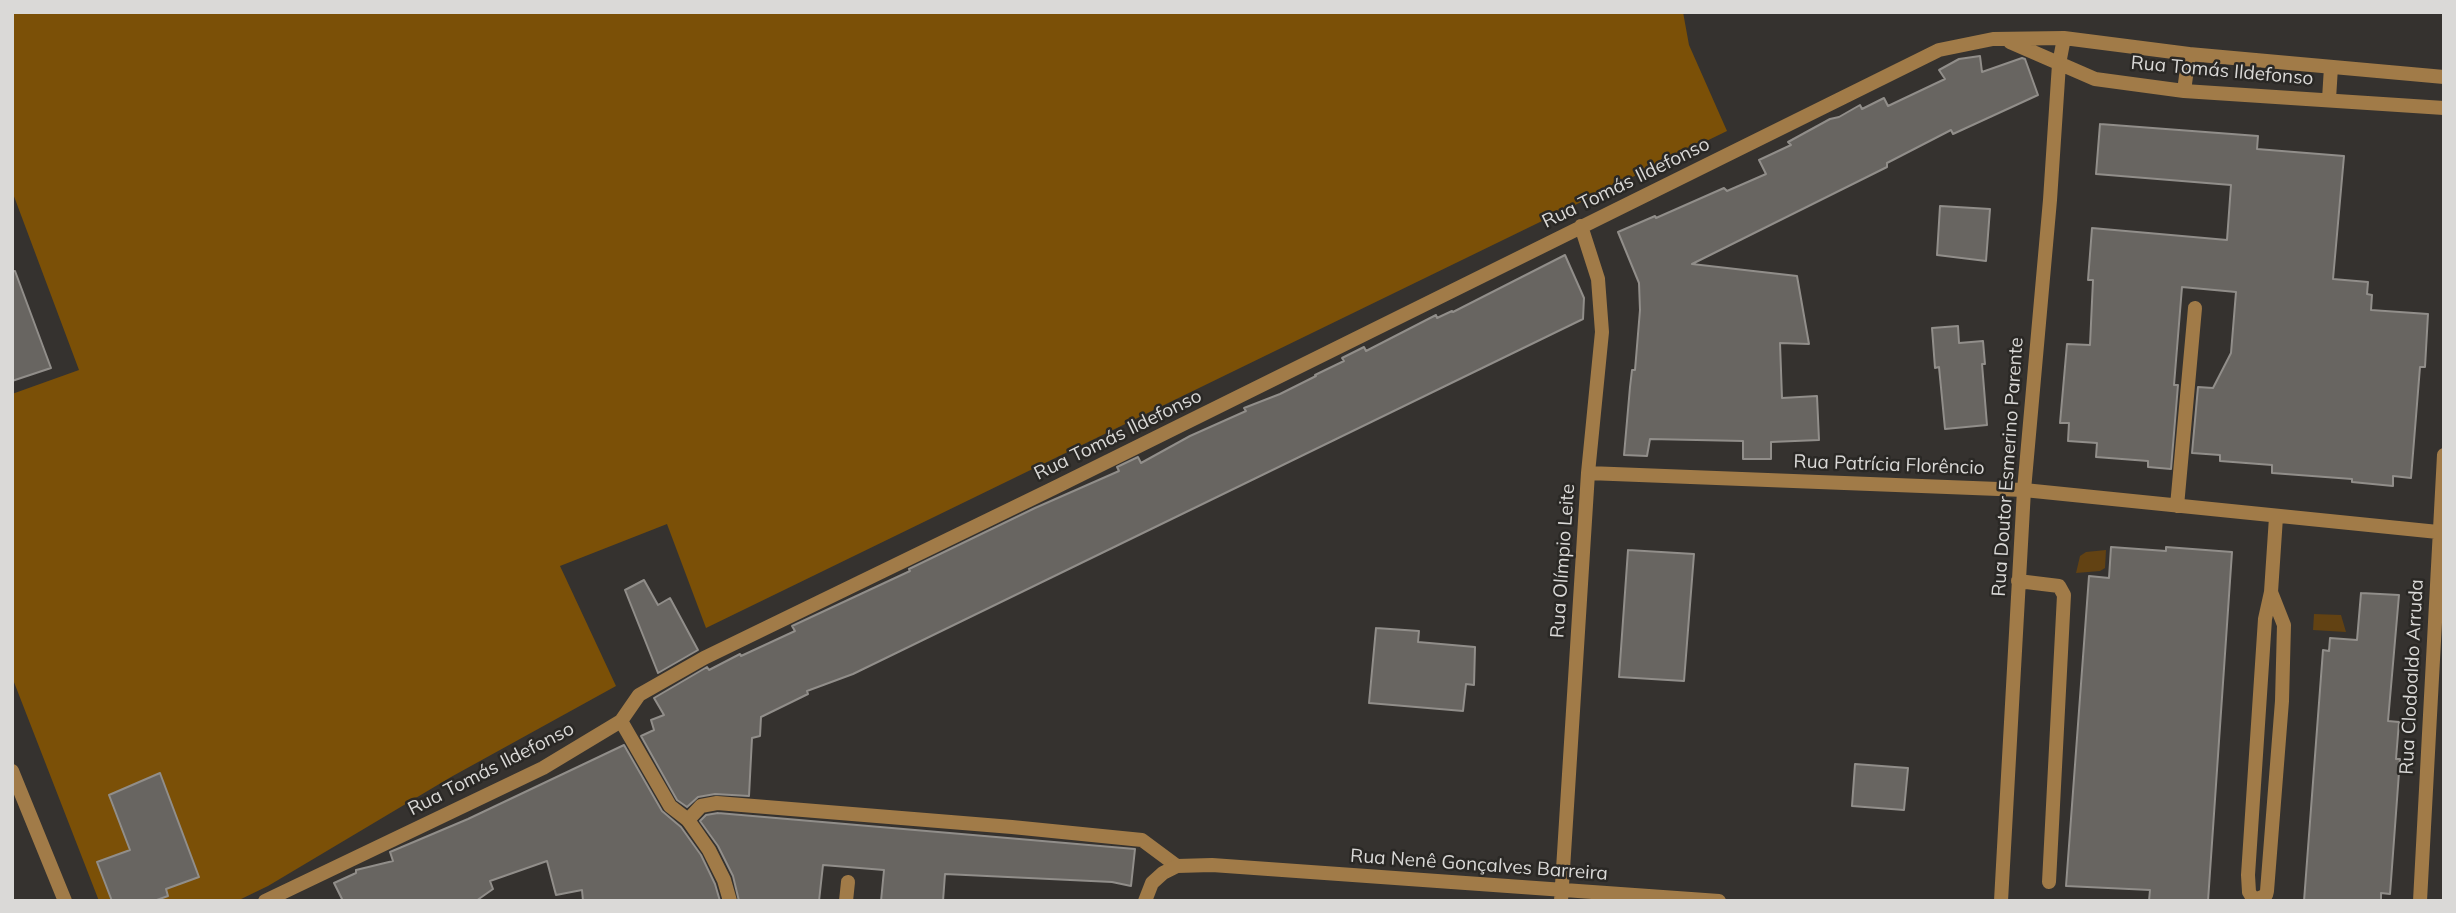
<!DOCTYPE html>
<html>
<head>
<meta charset="utf-8">
<style>
  body { margin:0 }
  #map { position:relative; width:2456px; height:913px; overflow:hidden; background:#35322f; font-family:Mulish,sans-serif }
  canvas { display:block }
  .frame { position:absolute; inset:0; border:14px solid #dad9d7; pointer-events:none }
</style>
</head>
<body>
<div id="map">
<canvas width="2456" height="913"></canvas>
<div class="frame"></div>
</div>
<script>
const ctx = document.querySelector('canvas').getContext('2d');
ctx.lineJoin = 'round';
function paint(path, color) { ctx.fillStyle = color; ctx.fill(path, 'evenodd'); }
const poly = rows => new Path2D(rows.map(r => 'M' + r).join(''));
function trace(path, color, width, dash) { ctx.strokeStyle = color; ctx.lineWidth = width; ctx.lineCap = dash ? 'butt' : 'round'; ctx.setLineDash(dash || []); ctx.stroke(path); }
function label(font, color, halo, rows, align = 'center') {
  ctx.font = font + ' Mulish,sans-serif'; ctx.lineWidth = 5; ctx.setLineDash([]); ctx.textBaseline = 'middle'; ctx.strokeStyle = halo; ctx.fillStyle = color; for (const [text, x, y, turn = 0] of rows) {
    ctx.save(); ctx.translate(x, y); ctx.rotate((+turn || 0) * Math.PI / 180); ctx.textAlign = isNaN(turn) ? turn : align; if (halo) ctx.strokeText(text, 0, 0); ctx.fillText(text, 0, 0); ctx.restore();
  }
}
const green = poly([
  [12,12,1683,12,1689,45,1727,131,706,628,667,524,560,566,616,686,451,777,268,886,237,901,99,901,12,677,12,394,79,370,12,191]
]);
const water = poly([
  [2106,550,2105,568,2100,571,2076,573,2080,556,2086,552],
  [2314,614,2341,615,2346,632,2313,630]
]);
const building = poly([
  [1980,56,1982,72,2022,58,2025,59,2038,95,1953,134,1951,130,1887,163,1887,167,1692,264,1797,276,1809,344,1780,343,1782,398,1817,396,1819,440,1771,442,1771,459,1743,459,1743,441,1650,439,1647,456,1624,455,1630,387,1632,370,1635,370,1640,310,1639,283,1618,232,1655,216,1656,218,1724,188,1727,191,1766,174,1759,160,1791,145,1788,142,1830,119,1839,117,1860,105,1862,109,1884,98,1888,106,1945,79,1939,70,1959,59,1980,56],
  [2100,124,2258,136,2257,149,2344,156,2333,279,2368,282,2367,294,2372,295,2371,310,2428,314,2425,367,2420,367,2411,478,2393,476,2393,486,2352,482,2352,479,2272,473,2272,465,2220,461,2220,455,2192,453,2198,387,2213,388,2231,353,2236,292,2182,287,2174,385,2178,385,2171,469,2148,467,2148,461,2096,457,2097,443,2068,441,2069,423,2060,423,2067,344,2090,345,2093,280,2088,280,2092,228,2227,240,2231,185,2096,174,2100,124],
  [1940,206,1990,209,1986,261,1937,255,1940,206],
  [1565,255,1584,298,1583,319,853,674,807,691,808,694,761,717,760,736,752,738,749,796,715,794,698,797,687,807,677,800,641,736,654,730,651,720,664,715,654,698,707,667,709,670,740,654,741,656,795,631,792,626,910,571,909,569,1035,508,1119,471,1117,467,1138,457,1141,463,1190,436,1246,411,1244,408,1280,394,1316,376,1315,375,1344,361,1342,358,1364,347,1366,351,1436,315,1437,318,1452,311,1453,312,1565,255],
  [12,271,15,271,51,368,12,381,12,271],
  [1958,326,1959,343,1983,341,1985,364,1982,364,1987,425,1945,429,1939,367,1935,368,1932,328,1958,326],
  [2111,547,2166,551,2166,547,2232,552,2208,901,2149,901,2150,890,2066,886,2089,576,2109,578,2111,547],
  [1628,550,1694,554,1684,681,1619,677,1628,550],
  [644,580,658,605,670,598,698,650,658,673,625,590,644,580],
  [2361,593,2399,595,2388,721,2399,722,2396,759,2400,759,2390,894,2381,893,2381,901,2304,901,2323,650,2329,651,2330,638,2357,640,2361,593],
  [1376,628,1419,631,1418,642,1475,647,1474,685,1466,684,1463,711,1369,703,1376,628],
  [624,745,662,811,681,827,701,855,715,884,720,901,583,901,582,890,556,895,547,861,490,881,493,889,476,901,343,901,334,883,356,873,356,870,393,861,390,852,468,819,624,745],
  [1855,764,1908,768,1904,810,1852,806,1855,764],
  [160,773,199,877,166,889,168,896,154,901,112,901,97,862,130,850,109,795,160,773],
  [718,813,1135,849,1131,886,1112,882,945,874,943,901,881,901,884,870,823,865,819,901,739,901,733,876,718,846,700,821,706,815,718,813]
]);
const service = poly([
  [688,820,701,806,717,803,1012,827,1142,840,1177,866]
]);
const minor = poly([
  [2010,42,2095,79,2184,91,2444,108],
  [2184,91,2189,54],
  [2329,99,2331,67],
  [1588,473,2024,490,2438,532],
  [2177,506,2195,308],
  [2018,581,2059,586,2064,595,2049,882],
  [2271,592,2284,625,2282,701,2267,891,2266,895,2258,899,2252,897,2249,892,2248,875,2265,619,2271,592,2276,517],
  [621,721,670,806,688,820,709,850,724,880,730,901],
  [12,771,65,901],
  [265,901,543,768,621,721,639,695,704,658,1054,488,1939,50,1993,39,2064,38,2189,54,2444,77],
  [846,901,848,882],
  [1145,901,1152,883,1163,873,1177,866,1212,865,1719,901],
  [1561,901,1588,473,1602,332,1598,279,1581,226],
  [2001,901,2024,490,2050,200,2059,64,2064,38],
  [2420,901,2444,455]
]);
const streetNames = [
  ["Rua Tomás Ildefonso",2222,71,5],
  ["Rua Tomás Ildefonso",1626,183,-26],
  ["Rua Tomás Ildefonso",1118,435,-26],
  ["Rua Patrícia Florêncio",1889,465,2],
  ["Rua Doutor Esmerino Parente",2008,467,-86],
  ["Rua Olímpio Leite",1563,561,-86],
  ["Rua Clodoaldo Arruda",2412,677,-87],
  ["Rua Tomás Ildefonso",491,769,-27],
  ["Rua Nenê Gonçalves Barreira",1479,865,4]
];
paint(green, '#7b5007');
paint(water, '#624213');
paint(building, '#686561');
trace(building, '#918e8a', 2);
trace(service, '#a17b48', 14);
trace(minor, '#a17b48', 14);
label('19px', '#dad9d7', '#2a2825', streetNames);
</script>
</body>
</html>
